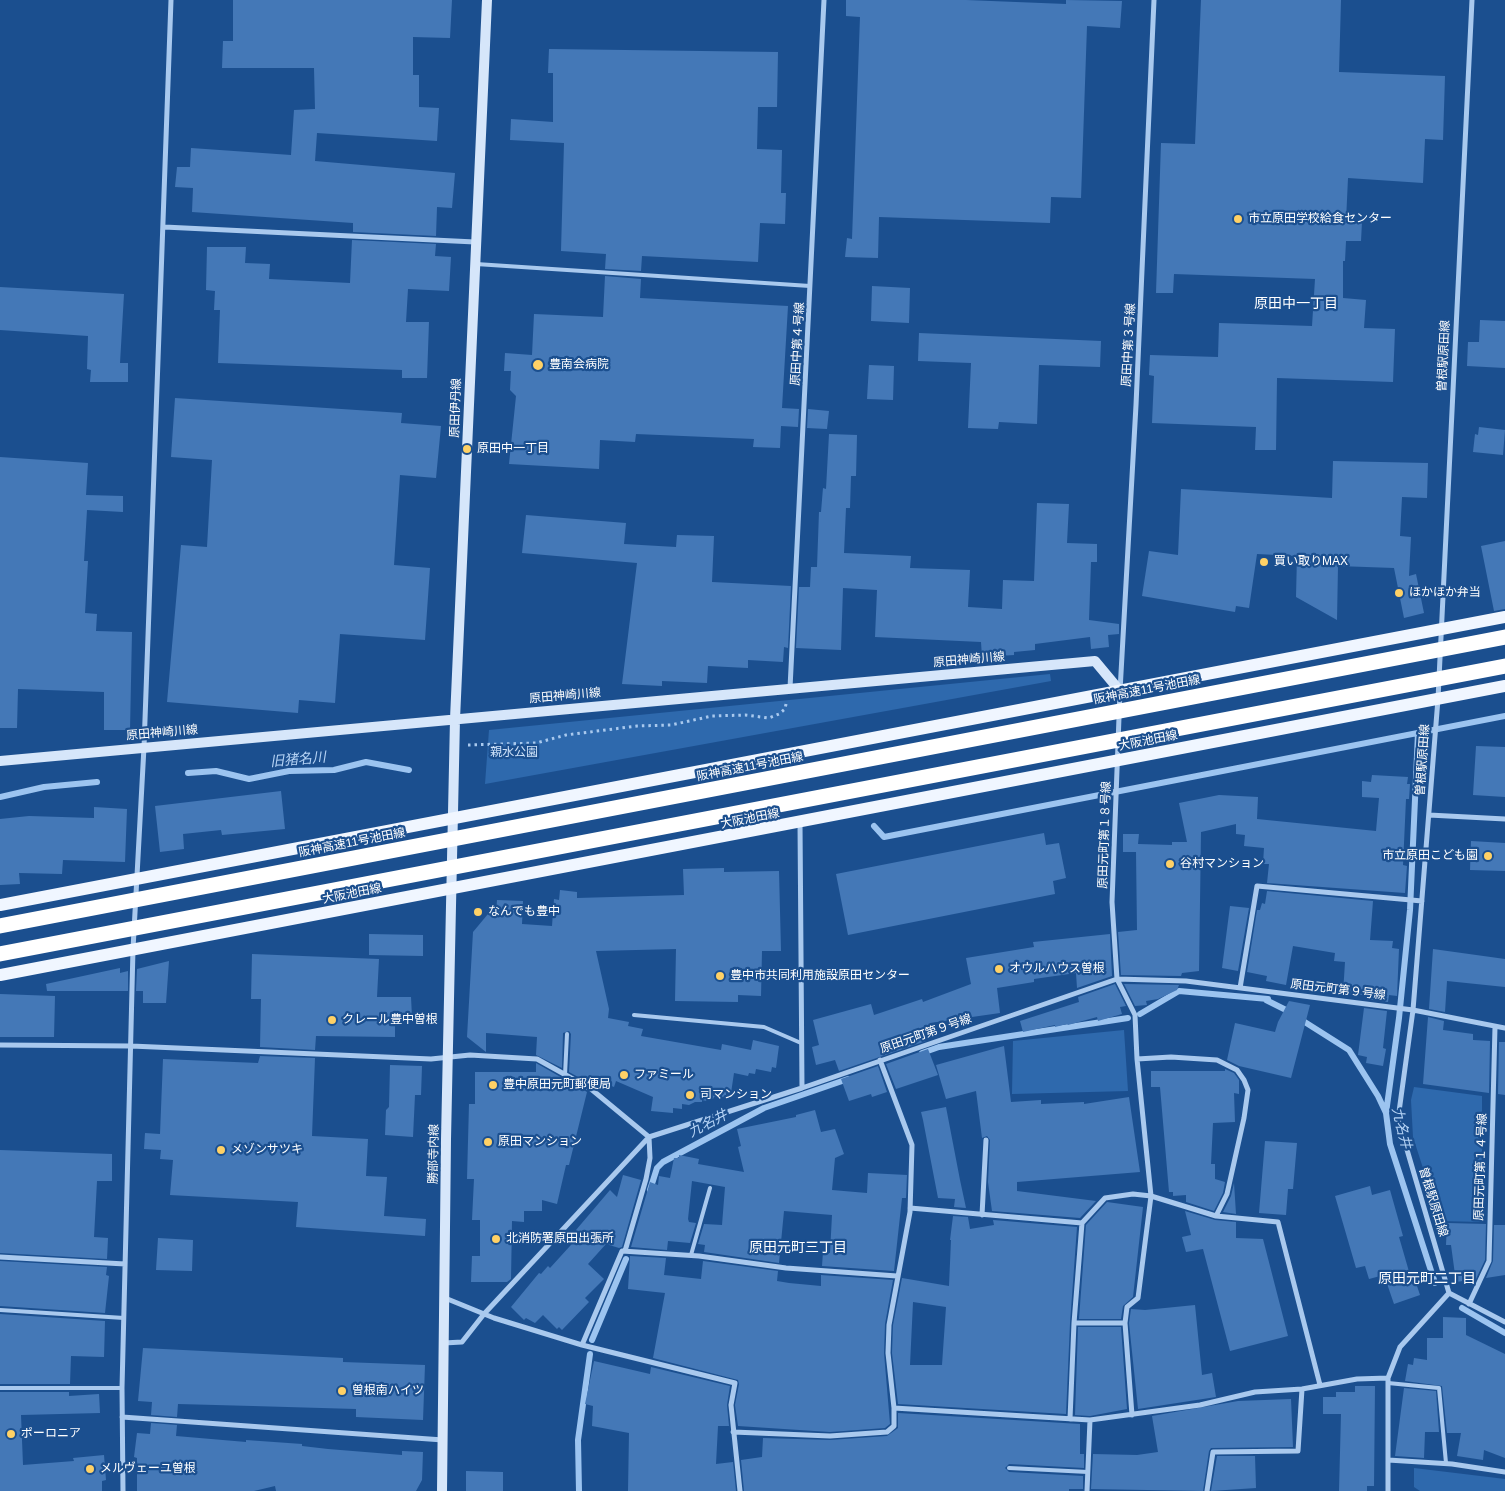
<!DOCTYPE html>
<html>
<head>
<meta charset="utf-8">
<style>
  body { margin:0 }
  canvas { display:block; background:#1b4f8f }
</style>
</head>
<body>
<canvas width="1505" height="1491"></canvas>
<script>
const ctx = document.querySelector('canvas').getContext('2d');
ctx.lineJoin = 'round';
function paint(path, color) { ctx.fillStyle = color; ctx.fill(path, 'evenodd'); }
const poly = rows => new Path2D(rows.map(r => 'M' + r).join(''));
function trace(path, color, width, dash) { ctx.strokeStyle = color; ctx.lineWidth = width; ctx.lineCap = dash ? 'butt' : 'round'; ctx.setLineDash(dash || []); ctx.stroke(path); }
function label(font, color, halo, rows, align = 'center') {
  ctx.font = font + ' Helvetica,"Noto Sans JP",sans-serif'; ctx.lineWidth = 4.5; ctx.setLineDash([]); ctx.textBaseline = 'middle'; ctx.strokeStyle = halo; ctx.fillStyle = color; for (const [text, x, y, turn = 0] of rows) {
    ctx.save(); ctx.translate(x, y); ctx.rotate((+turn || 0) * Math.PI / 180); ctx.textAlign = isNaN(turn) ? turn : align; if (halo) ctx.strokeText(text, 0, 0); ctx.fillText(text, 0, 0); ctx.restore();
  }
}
const green = poly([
  [1050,674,1051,681,485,784,489,730],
  [1124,1030,1128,1091,1012,1094,1013,1041],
  [1414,1087,1482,1096,1482,1222,1440,1221,1413,1137,1411,1100],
  [1414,1468,1505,1479,1505,1491,1420,1491,1414,1487]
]);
const stream = poly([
  [188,773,216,771,249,779,289,771,334,770,366,762,409,770],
  [0,797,44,787,97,782],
  [874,826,884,837,1505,716],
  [1266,1000,1292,1013],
  [1140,1014,1179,991,1268,999],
  [1300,1019,1349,1050,1378,1096,1386,1113,1390,1144,1435,1283],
  [922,1053,939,1047,1128,1018],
  [1386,1113,1399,1018,1410,910,1418,733],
  [650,1190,657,1168,663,1162,764,1108,848,1079],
  [1462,1308,1505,1333],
  [592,1340,626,1259],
  [579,1491,578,1440,590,1354]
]);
const building = poly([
  [233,0,452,0,450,38,413,37,413,75,419,75,419,107,439,108,437,141,317,133,315,161,455,173,452,208,437,207,436,236,353,232,353,223,192,212,193,188,175,187,177,167,190,167,191,148,291,155,294,110,315,109,314,68,222,68,223,41,233,41],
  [846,0,966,0,1066,4,1066,0,1122,1,1120,28,1087,26,1081,198,1051,197,1050,223,879,217,878,258,845,257,847,238,852,239,860,17,846,16],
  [1201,0,1341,0,1339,72,1445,76,1443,140,1425,139,1423,183,1348,178,1346,221,1362,222,1361,241,1346,241,1345,261,1343,261,1343,298,1366,300,1364,328,1395,329,1393,382,1277,378,1276,450,1255,450,1256,427,1152,423,1154,376,1149,375,1150,355,1218,357,1219,323,1312,326,1315,279,1174,274,1173,293,1156,293,1161,143,1195,144],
  [549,49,778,52,777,107,758,107,757,149,782,150,781,193,786,193,785,224,760,223,758,262,642,256,641,271,605,269,606,254,561,251,564,143,510,140,511,119,553,122,553,73,548,73],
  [352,240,436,244,435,256,451,257,449,291,408,289,406,322,429,322,427,378,402,378,402,370,218,363,220,310,214,310,215,291,206,290,207,247,246,247,245,263,270,264,269,279,350,283],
  [605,276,641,279,640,298,788,306,782,408,799,409,798,427,781,426,780,448,753,447,754,439,636,434,635,442,600,440,599,469,509,464,516,396,510,390,511,371,504,371,505,353,532,355,534,314,603,317],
  [872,286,910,288,909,323,871,321],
  [0,287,124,294,120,363,128,363,128,382,90,382,91,370,87,369,88,336,0,330],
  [1480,320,1505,321,1505,368,1467,366,1468,342,1479,342],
  [919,333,1101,341,1100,367,1039,365,1037,424,999,422,998,429,968,428,971,363,918,361],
  [869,365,894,366,893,400,867,399],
  [175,398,402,413,401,423,441,426,436,478,400,475,394,565,430,568,425,640,340,634,335,703,299,700,298,713,167,702,181,545,207,547,212,460,171,457],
  [808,409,829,411,827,429,807,428],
  [1479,427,1505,430,1503,455,1473,452,1475,434,1478,435],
  [829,434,857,435,856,476,851,476,850,508,846,508,844,553,911,556,910,568,970,570,968,607,1002,609,1003,580,1034,581,1037,503,1069,504,1067,543,1097,544,1097,562,1091,562,1089,620,1119,624,1119,634,1108,635,1109,647,1091,649,1090,637,1035,644,1035,650,1014,652,1014,655,982,657,981,642,875,637,877,590,843,588,841,650,796,648,799,587,810,587,811,567,817,567,819,512,821,512,823,488,826,489],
  [0,457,88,463,86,495,123,496,123,512,87,510,84,561,88,561,85,613,97,614,96,631,132,632,130,730,104,730,104,692,18,689,17,728,0,728],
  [1333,461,1428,463,1427,498,1402,497,1400,536,1411,537,1409,576,1416,574,1424,613,1404,618,1394,568,1338,566,1337,620,1296,597,1297,556,1257,554,1249,608,1236,606,1235,612,1142,596,1149,551,1178,555,1181,489,1332,498],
  [526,515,626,523,624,544,676,547,677,535,714,536,712,582,791,586,788,648,784,647,783,662,748,660,748,668,708,666,707,683,662,681,662,686,622,684,637,563,522,553],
  [1505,541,1505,609,1494,611,1481,546],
  [1476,746,1505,747,1505,797,1473,795],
  [1372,775,1408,777,1407,784,1410,784,1409,799,1406,799,1403,865,1407,866,1405,893,1267,883,1269,864,1263,864,1264,848,1244,846,1245,835,1236,834,1236,824,1201,832,1199,971,1182,973,1181,976,1121,975,1118,932,1137,930,1136,852,1123,852,1123,834,1139,834,1138,844,1172,845,1172,842,1187,842,1179,803,1219,795,1258,797,1257,819,1376,831,1379,798,1362,797,1362,781,1371,782],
  [281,791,285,829,222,835,221,830,183,834,184,849,160,852,155,806],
  [94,807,127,809,125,862,63,860,62,874,19,873,20,884,0,885,0,819,29,816,94,818],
  [1044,833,1046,845,1059,843,1066,878,1053,881,1055,894,848,935,836,874],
  [1471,841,1505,843,1505,871,1470,870],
  [724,868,724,872,779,871,781,951,762,951,761,996,738,995,738,1002,675,1001,676,949,596,951,609,1009,608,1018,629,1022,628,1026,643,1029,641,1036,721,1050,722,1044,751,1050,753,1040,779,1046,776,1068,772,1067,771,1072,756,1069,755,1074,749,1073,748,1076,734,1073,731,1093,726,1093,726,1097,714,1097,713,1099,707,1099,707,1101,702,1100,702,1102,695,1102,689,1105,682,1104,682,1109,673,1108,673,1113,651,1111,653,1097,616,1081,614,1087,590,1077,589,1083,569,1072,571,1034,569,1031,563,1033,562,1068,536,1055,537,1037,486,1033,486,1052,467,1037,473,932,488,914,496,915,497,900,523,901,522,924,552,926,554,899,559,900,560,890,577,892,577,898,684,895,683,869],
  [1267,891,1373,901,1370,940,1393,941,1392,948,1399,949,1397,996,1389,995,1388,1002,1365,999,1365,995,1343,994,1345,962,1334,961,1335,953,1293,946,1286,985,1266,981,1267,976,1247,972,1257,910,1260,910,1262,903,1265,904],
  [1230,906,1249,908,1238,971,1222,968],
  [369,934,423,935,423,956,369,955],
  [1110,934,1112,976,1077,988,1076,973,1034,979,1034,982,997,988,1000,1013,930,1023,933,1032,924,1035,926,1041,839,1071,835,1060,816,1065,812,1047,819,1045,813,1020,871,1004,874,1015,922,999,923,1002,971,984,966,958,1034,947,1033,942],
  [1433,949,1505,959,1505,987,1447,981,1445,1012,1429,1009],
  [252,954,379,959,377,997,411,997,412,1017,403,1017,403,1023,395,1023,395,1037,316,1036,315,1050,260,1047,261,999,251,999],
  [169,961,166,1003,143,1003,143,991,136,991,137,969],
  [120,968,120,973,128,971,128,991,47,991,46,984],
  [1115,984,1126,1006,1120,1007,1122,1014,1098,1021,1097,1017,1068,1025,1067,1024,1055,1027,1055,1025,1023,1032,1020,1021,1079,1002,1078,997],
  [1124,984,1179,985,1177,990,1158,999,1146,1001,1147,1005,1135,1006],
  [0,994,55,996,54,1037,0,1037],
  [1289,1001,1310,1005,1291,1078,1239,1066,1227,1060,1235,1023,1275,1032,1278,1022],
  [1364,1008,1387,1011,1383,1048,1386,1049,1383,1066,1366,1063,1367,1057,1358,1055],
  [1428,1017,1444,1021,1443,1030,1473,1034,1473,1040,1490,1041,1489,1093,1423,1084],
  [1499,1042,1505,1042,1505,1095,1498,1094],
  [1004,1046,1011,1102,1041,1100,1041,1104,1084,1102,1084,1104,1129,1097,1140,1172,1017,1182,1017,1191,1096,1201,1080,1218,992,1211,988,1182,990,1140,987,1136,982,1138,976,1091,946,1099,936,1065],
  [928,1049,938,1075,896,1089,886,1064],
  [260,1056,315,1058,312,1136,368,1139,366,1176,387,1177,384,1216,426,1219,425,1236,296,1227,298,1202,170,1195,173,1160,160,1159,161,1150,144,1149,145,1133,160,1134,163,1059,258,1063],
  [536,1063,587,1092,569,1165,566,1165,557,1204,542,1200,542,1211,524,1211,524,1222,512,1221,511,1279,507,1282,471,1282,472,1256,480,1256,480,1220,472,1220,474,1179,467,1179,469,1104,475,1104,475,1072,536,1072],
  [390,1065,422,1066,421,1095,415,1095,413,1137,385,1135,386,1110,389,1107],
  [878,1066,887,1092,872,1097,871,1094,849,1101,841,1079],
  [1225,1069,1234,1073,1239,1080,1239,1094,1234,1093,1235,1122,1213,1123,1211,1164,1215,1164,1215,1179,1225,1182,1223,1193,1214,1211,1186,1202,1186,1195,1173,1196,1173,1192,1169,1192,1160,1087,1151,1087,1151,1071,1225,1071],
  [946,1107,960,1180,966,1208,954,1207,955,1199,938,1198,923,1120,921,1112],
  [815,1110,821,1132,835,1129,844,1154,835,1158,832,1190,867,1193,868,1173,907,1175,906,1198,902,1198,894,1271,822,1266,823,1252,830,1253,832,1215,784,1211,779,1263,704,1252,705,1245,698,1244,704,1224,722,1225,725,1187,692,1181,688,1219,689,1222,696,1223,690,1243,668,1241,667,1250,631,1247,650,1182,658,1185,659,1176,670,1178,674,1158,679,1158,679,1155,699,1159,698,1164,744,1172,738,1147,741,1146,737,1129,796,1117,796,1115],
  [1265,1141,1297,1143,1293,1189,1288,1189,1286,1215,1259,1213],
  [0,1150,112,1154,112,1181,97,1181,94,1237,108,1238,107,1259,0,1253],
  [623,1175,641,1180,622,1247,619,1248,606,1244,588,1264,604,1279,585,1298,589,1302,562,1330,559,1327,557,1329,543,1315,535,1323,526,1318,524,1320,511,1307,539,1273,541,1274,548,1266,550,1268,580,1235,576,1230,610,1190,617,1197],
  [1234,1183,1236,1214,1223,1212,1231,1196],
  [1370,1186,1372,1195,1390,1190,1403,1236,1399,1237,1410,1275,1413,1274,1420,1295,1394,1304,1384,1275,1369,1279,1365,1266,1356,1268,1335,1196],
  [1107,1202,1143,1207,1133,1297,1123,1306,1121,1319,1079,1319,1086,1225],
  [1185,1211,1215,1220,1236,1222,1236,1238,1263,1239,1288,1336,1230,1351,1203,1249,1186,1252,1182,1237,1191,1235],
  [953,1216,968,1217,970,1229,994,1225,993,1220,1077,1227,1070,1323,1066,1414,898,1404,892,1353,893,1325,902,1278,949,1286,951,1240,950,1240],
  [913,1302,946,1307,942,1365,910,1365],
  [1447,1223,1486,1224,1485,1260,1476,1279,1456,1282,1451,1245,1446,1245],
  [1494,1225,1505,1225,1505,1275,1486,1278,1493,1261],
  [158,1238,193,1240,192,1271,156,1270],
  [630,1256,666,1258,664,1275,701,1279,703,1261,778,1271,777,1281,789,1283,821,1286,821,1275,893,1280,885,1324,884,1353,890,1424,885,1428,830,1432,738,1426,735,1405,739,1384,738,1380,653,1358,665,1293,628,1289],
  [0,1261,107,1267,106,1275,109,1276,105,1313,0,1306],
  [1195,1305,1202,1375,1212,1373,1216,1397,1138,1409,1129,1323,1131,1309,1145,1310],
  [0,1314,105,1321,104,1357,71,1356,70,1384,0,1384],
  [1443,1317,1466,1318,1466,1335,1505,1354,1505,1458,1484,1450,1483,1460,1457,1456,1461,1433,1447,1433,1442,1386,1405,1381,1408,1364,1413,1365,1414,1358,1427,1360,1427,1338,1443,1338],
  [1078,1327,1121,1327,1127,1409,1090,1416,1075,1415],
  [143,1348,343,1358,343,1362,425,1365,423,1420,356,1417,356,1409,253,1406,178,1404,177,1417,151,1415,152,1402,138,1401],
  [594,1361,650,1374,651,1367,730,1386,727,1405,729,1426,718,1426,716,1464,733,1462,736,1491,628,1491,629,1433,592,1426,593,1406,585,1404],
  [1355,1386,1375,1386,1374,1486,1367,1486,1367,1491,1339,1491,1341,1414,1323,1414,1323,1397,1336,1397,1336,1392,1355,1392],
  [1404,1388,1436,1391,1439,1432,1425,1432,1424,1458,1395,1456],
  [0,1392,69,1392,69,1396,99,1394,100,1413,21,1415,23,1465,74,1461,73,1458,104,1455,106,1480,102,1481,102,1491,0,1491],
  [1291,1399,1293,1447,1211,1448,1209,1451,1203,1491,1091,1489,1093,1454,1137,1455,1158,1452,1152,1416,1238,1401],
  [898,1413,1080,1424,1080,1454,1084,1454,1084,1468,1009,1464,1005,1468,1009,1472,1083,1476,1083,1489,1069,1489,1069,1491,744,1491,741,1460,762,1457,763,1438,830,1440,887,1436,898,1428],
  [151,1423,177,1425,176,1436,246,1442,246,1440,302,1444,302,1446,328,1449,402,1455,402,1451,423,1452,422,1480,416,1491,276,1491,275,1486,254,1491,137,1491,137,1458,134,1457,137,1433,150,1434],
  [1217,1456,1255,1456,1256,1488,1211,1491],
  [466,1471,503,1472,503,1491,466,1491]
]);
const path = poly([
  [468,745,536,743,566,735,637,726,671,725,712,716,745,715,769,718,779,714,785,709,786,704]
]);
const lane = poly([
  [476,264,810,286],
  [634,1015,764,1027,801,1043],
  [565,1075,567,1034],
  [691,1255,710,1188],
  [0,1310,124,1318],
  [1388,1383,1439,1388,1446,1463],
  [0,1388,122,1388],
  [1009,1468,1088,1472]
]);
const street = poly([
  [164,227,475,242],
  [790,688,824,0],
  [1429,815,1505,819],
  [800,823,802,1088],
  [1240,988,1257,886,1422,901],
  [0,1045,131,1046,431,1059,470,1055,537,1059,591,1089,649,1137,650,1158,646,1179,625,1251],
  [1137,1059,1171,1057,1217,1060,1237,1070,1244,1080,1248,1090,1244,1118,1227,1194,1216,1216],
  [910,1208,1082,1223,1105,1198,1133,1194,1151,1196,1216,1216,1278,1222,1320,1385],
  [982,1215,986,1140],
  [0,1257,125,1264],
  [1449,1293,1505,1322],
  [445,1298,494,1318,582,1345,735,1383,731,1405,740,1491],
  [1469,1304,1489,1261,1495,1027],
  [1074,1323,1125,1323],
  [444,1343,462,1342,484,1314,649,1137,802,1088,1117,979,1186,981,1413,1010,1505,1028],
  [582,1345,622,1251,699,1256,786,1268,897,1276],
  [894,1408,1090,1420,1200,1405,1255,1392,1302,1389,1357,1379,1388,1378],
  [1132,1415,1125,1323,1127,1307,1138,1298,1151,1196,1137,1059,1135,1015,1117,979,1112,902,1120,691,1136,405,1154,0],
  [122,1417,443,1440],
  [1070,1419,1074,1323,1082,1223],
  [733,1432,830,1436,887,1432,894,1426,894,1408,888,1353,889,1325,910,1212,912,1145,880,1060],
  [1388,1460,1452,1464,1505,1472],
  [123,1491,122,1388,133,949,144,747,171,0],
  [1087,1491,1090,1420],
  [1207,1491,1213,1452,1298,1451,1302,1389],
  [1388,1491,1388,1378,1400,1347,1449,1293,1398,1119,1413,1010,1438,699,1472,0]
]);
const secondary = poly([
  [0,761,1095,661,1120,691],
  [442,1491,446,1139,455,719,487,0]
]);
const primary = poly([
  [0,905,1505,617],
  [0,975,1505,686]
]);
const highwayBridge = poly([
  [0,926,1505,637],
  [0,954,1505,666]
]);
const markers = [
  [1238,219,5,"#ffd166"],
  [538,365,6,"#ffd166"],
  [467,449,5,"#ffd166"],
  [1264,562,5,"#ffd166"],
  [1399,593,5,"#ffd166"],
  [1488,856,5,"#ffd166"],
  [1170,864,5,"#ffd166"],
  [478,912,5,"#ffd166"],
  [999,969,5,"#ffd166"],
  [720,976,5,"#ffd166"],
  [332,1020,5,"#ffd166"],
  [624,1075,5,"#ffd166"],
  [493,1085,5,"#ffd166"],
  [690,1095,5,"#ffd166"],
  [488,1142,5,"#ffd166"],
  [221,1150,5,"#ffd166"],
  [496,1239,5,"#ffd166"],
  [342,1391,5,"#ffd166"],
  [11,1434,5,"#ffd166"],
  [90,1469,5,"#ffd166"]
];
const poiNames = [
  ["市立原田学校給食センター",1248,219],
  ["豊南会病院",549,365],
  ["原田中一丁目",477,449],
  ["買い取りMAX",1274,562],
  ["ほかほか弁当",1409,593],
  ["市立原田こども園",1478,856,"right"],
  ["谷村マンション",1180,864],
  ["なんでも豊中",488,912],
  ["オウルハウス曽根",1009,969],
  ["豊中市共同利用施設原田センター",730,976],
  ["クレール豊中曽根",342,1020],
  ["ファミール",634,1075],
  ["豊中原田元町郵便局",503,1085],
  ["司マンション",700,1095],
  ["原田マンション",498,1142],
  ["メゾンサツキ",231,1150],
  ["北消防署原田出張所",506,1239],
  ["曽根南ハイツ",352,1391],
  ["ポーロニア",21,1434],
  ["メルヴェーユ曽根",100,1469]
];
const streetNames = [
  ["原田中第４号線",798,344,-87],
  ["原田中第３号線",1129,345,-87],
  ["曽根駅原田線",1444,356,-87],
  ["原田伊丹線",456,408,-88],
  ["原田神崎川線",969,660,-5],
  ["阪神高速11号池田線",1147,690,-11],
  ["原田神崎川線",565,696,-5],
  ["原田神崎川線",162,733,-5],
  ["大阪池田線",1148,741,-11],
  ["曽根駅原田線",1423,760,-86],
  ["阪神高速11号池田線",750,767,-11],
  ["大阪池田線",750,819,-11],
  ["原田元町第１８号線",1105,835,-88],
  ["阪神高速11号池田線",352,843,-11],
  ["大阪池田線",352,894,-11],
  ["原田元町第９号線",1338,990,7],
  ["原田元町第９号線",926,1034,-19],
  ["勝部寺内線",434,1154,-89],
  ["原田元町第１４号線",1481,1167,-88],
  ["曽根駅原田線",1433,1202,73]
];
const parkNames = [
  ["親水公園",514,753]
];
const neighbourhoodNames = [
  ["原田中一丁目",1296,304],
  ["原田元町三丁目",798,1248],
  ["原田元町二丁目",1427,1279]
];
const waterNames = [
  ["旧猪名川",298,760,-5],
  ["九名井",708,1124,-28],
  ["九名井",1401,1128,76]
];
paint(green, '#2e69ad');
trace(stream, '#9cc4f0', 6);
paint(building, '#4478b7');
trace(path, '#a9c9ee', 3, [2.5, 4]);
trace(lane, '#a9c9ee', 4);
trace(street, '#a9c9ee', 5);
trace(secondary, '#d6e6fa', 10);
trace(primary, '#f0f6ff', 12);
trace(highwayBridge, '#fff', 15);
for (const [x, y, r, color] of markers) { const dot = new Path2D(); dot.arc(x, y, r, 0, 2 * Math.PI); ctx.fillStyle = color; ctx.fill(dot); trace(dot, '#1b4f8f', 2); }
label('12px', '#fff', '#1b4f8f', poiNames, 'left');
label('12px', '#fff', '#1b4f8f', streetNames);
label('12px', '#cfe3fa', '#1b4f8f', parkNames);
label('14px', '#fff', '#1b4f8f', neighbourhoodNames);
label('italic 14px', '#b5d3f5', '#1b4f8f', waterNames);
</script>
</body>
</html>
